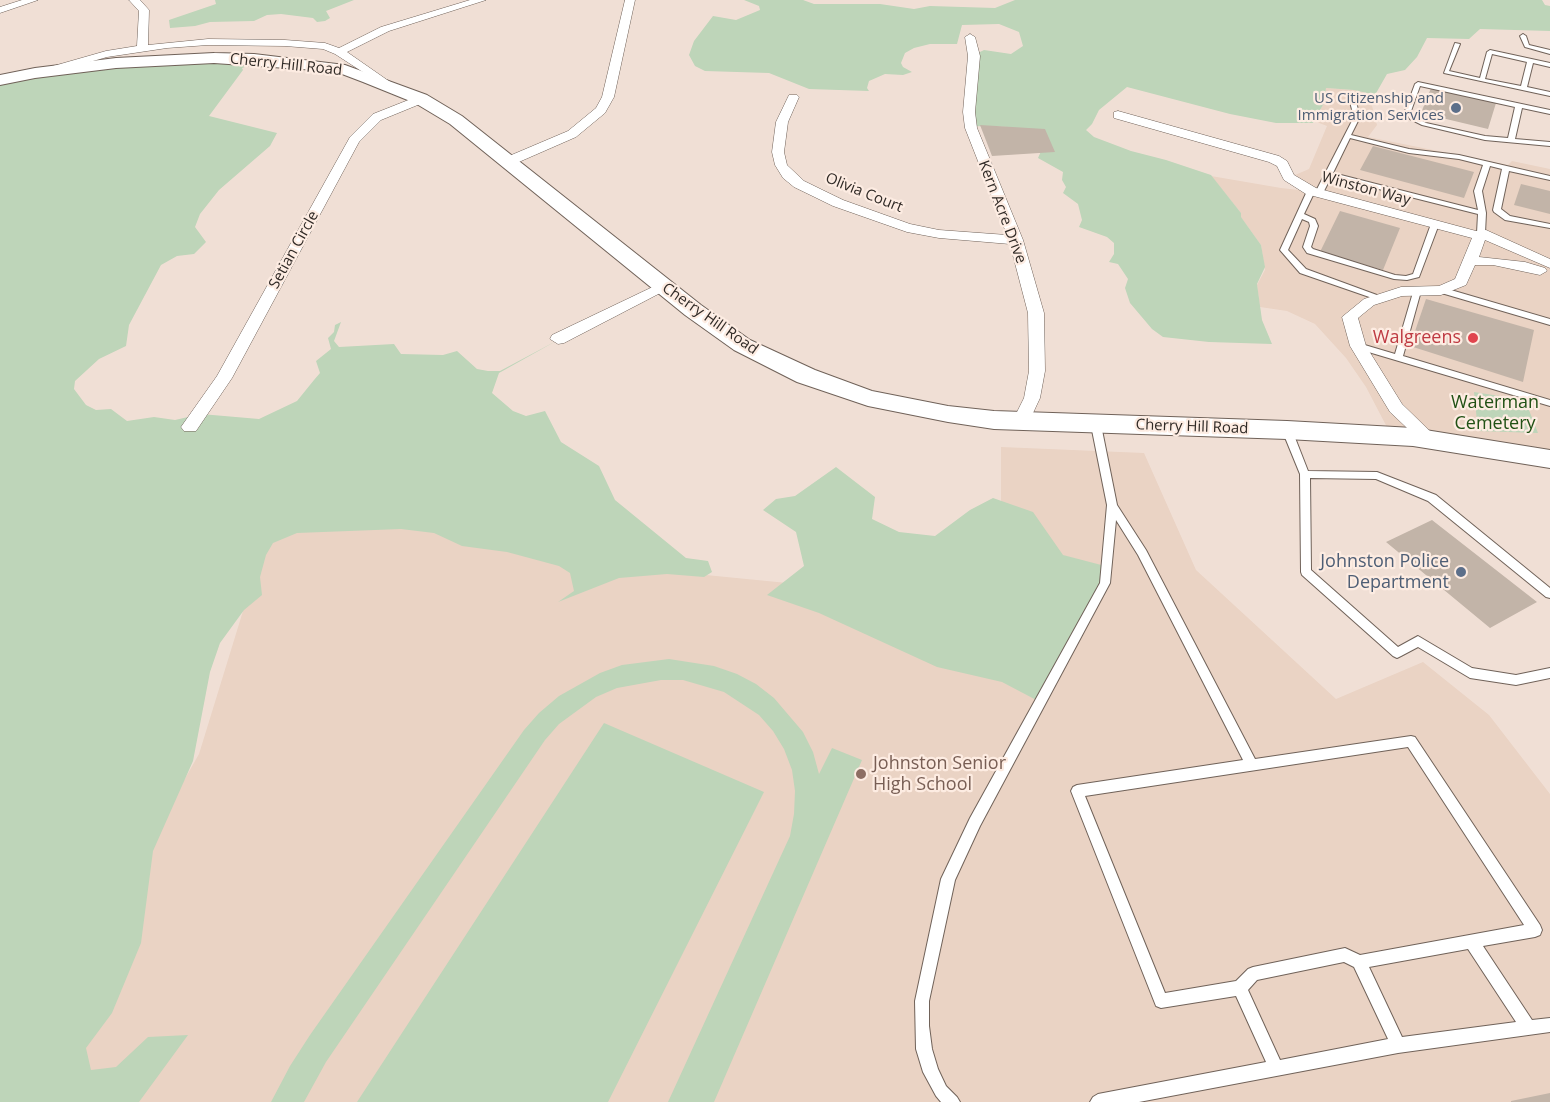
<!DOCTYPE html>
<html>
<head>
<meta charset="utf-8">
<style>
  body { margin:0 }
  canvas { display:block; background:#f0dfd5 }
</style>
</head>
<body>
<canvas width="1550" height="1102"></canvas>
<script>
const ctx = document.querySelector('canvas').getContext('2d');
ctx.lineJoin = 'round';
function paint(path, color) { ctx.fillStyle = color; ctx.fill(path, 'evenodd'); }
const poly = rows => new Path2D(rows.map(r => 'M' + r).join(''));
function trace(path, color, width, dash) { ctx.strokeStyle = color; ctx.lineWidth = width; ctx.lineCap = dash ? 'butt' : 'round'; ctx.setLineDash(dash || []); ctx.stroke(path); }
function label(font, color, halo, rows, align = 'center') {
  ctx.font = font + ' "Open Sans",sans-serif'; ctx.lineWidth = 4.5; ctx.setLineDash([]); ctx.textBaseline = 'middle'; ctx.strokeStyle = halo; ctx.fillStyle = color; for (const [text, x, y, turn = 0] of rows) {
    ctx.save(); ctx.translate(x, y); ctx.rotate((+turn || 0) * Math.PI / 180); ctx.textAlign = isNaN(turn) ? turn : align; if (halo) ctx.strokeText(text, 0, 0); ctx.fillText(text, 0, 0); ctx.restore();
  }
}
const built = poly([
  [1326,88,1354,90,1375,95,1370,98,1377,125,1368,137,1508,165,1512,161,1550,169,1550,460,1390,433,1366,387,1346,358,1315,324,1287,311,1260,307,1257,285,1265,270,1261,245,1240,216,1241,213,1211,176,1281,188,1299,190,1309,184,1295,175,1309,169,1327,126,1314,121,1324,103],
  [1001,447,1144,453,1196,570,1336,699,1423,662,1489,715,1550,794,1550,1102,1,1102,199,754,279,494,543,559,1001,604]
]);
const green = poly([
  [215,0,354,0,326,11,330,18,325,21,317,22,313,18,281,14,267,15,254,21,210,22,195,26,170,28,169,20,216,4],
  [744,0,803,0,814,4,880,4,914,9,930,6,995,8,1015,0,1542,0,1545,5,1550,6,1550,31,1480,29,1469,39,1427,38,1417,57,1405,70,1387,74,1375,95,1354,90,1326,88,1324,103,1313,123,1276,123,1230,114,1127,87,1099,110,1092,124,1086,130,1094,137,1131,151,1166,160,1211,175,1241,213,1241,217,1261,245,1265,267,1257,284,1262,320,1272,344,1209,342,1163,337,1152,329,1130,303,1125,288,1128,279,1118,264,1109,262,1114,254,1114,243,1107,237,1079,227,1082,220,1078,204,1063,193,1066,187,1062,180,1063,172,1038,158,1042,149,1023,131,1010,127,971,126,976,54,984,50,1011,54,1023,46,1019,32,999,24,962,25,957,44,930,44,914,48,905,53,901,63,903,67,912,72,903,75,885,74,869,81,867,88,869,91,809,89,769,73,705,71,695,66,689,55,694,41,713,16,736,20,760,10,759,6],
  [265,60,242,68,243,70,209,116,277,133,270,146,219,190,200,214,195,227,206,242,194,254,177,256,161,265,129,325,126,346,99,359,75,381,74,389,86,405,96,410,111,409,127,421,154,417,175,420,201,414,259,419,297,401,314,380,320,373,316,361,331,349,328,338,334,332,335,325,341,322,334,341,339,347,394,344,401,354,443,355,457,351,477,369,488,371,500,371,558,340,499,373,492,393,513,411,526,416,545,411,561,442,599,466,615,500,686,558,708,561,712,572,704,577,667,574,619,578,558,602,574,591,570,573,559,566,507,552,462,546,434,533,401,529,297,533,273,543,266,555,260,577,262,595,244,610,220,643,210,672,193,761,153,851,141,943,112,1013,86,1048,91,1070,116,1067,148,1037,188,1035,139,1102,0,1102,0,80,52,70],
  [1474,392,1525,400,1538,433,1478,431],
  [836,467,875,497,872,519,899,532,935,536,970,510,993,498,1033,512,1063,555,1109,567,1111,572,1110,583,1040,702,1002,682,937,667,819,613,767,595,804,566,796,532,763,510,776,499,795,496],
  [669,659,714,666,737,674,756,684,774,698,803,732,813,752,819,774,832,748,862,760,714,1102,668,1102,790,836,794,814,795,791,792,770,784,749,773,731,759,715,724,692,683,680,661,680,617,688,596,697,559,724,545,740,326,1062,304,1102,271,1102,290,1066,310,1035,524,730,539,713,559,696,600,673,622,665],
  [604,723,764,792,608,1102,357,1102]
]);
const building = poly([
  [1431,88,1496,103,1488,129,1421,113],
  [980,125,1045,129,1055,152,992,156],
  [1373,146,1474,172,1464,198,1360,170],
  [1521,184,1550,191,1550,214,1514,205],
  [1340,211,1400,228,1383,270,1320,252],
  [1426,299,1534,330,1523,382,1410,346],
  [1432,520,1537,602,1490,628,1386,542],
  [1550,1093,1550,1102,1511,1102,1511,1101]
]);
const service = poly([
  [1523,34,1526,36,1529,45,1550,50,1550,54,1525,47,1520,36,1523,34],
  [1455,43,1460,44,1449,71,1480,78,1487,52,1490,50,1550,63,1550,67,1533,63,1527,87,1550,92,1550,96,1444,73,1455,43],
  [1492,54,1527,62,1521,86,1485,79,1492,54],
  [1418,82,1550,110,1550,114,1522,108,1515,139,1550,142,1550,146,1485,140,1422,125,1410,119,1405,111,1415,84,1418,82],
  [1420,86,1515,107,1508,138,1485,136,1426,123,1415,117,1411,111,1420,86],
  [1353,100,1356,102,1360,117,1351,135,1409,149,1459,155,1550,176,1550,180,1509,171,1501,209,1510,216,1550,224,1550,228,1505,220,1494,212,1493,210,1502,169,1490,166,1482,191,1486,213,1485,233,1481,235,1477,233,1478,214,1331,177,1322,195,1316,195,1315,193,1354,117,1350,102,1353,100],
  [1350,138,1409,153,1459,159,1483,165,1474,191,1478,210,1333,173,1350,138],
  [1308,189,1315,191,1304,214,1315,219,1318,226,1311,247,1313,249,1395,275,1406,276,1413,274,1431,224,1438,222,1439,224,1419,277,1407,280,1394,279,1307,253,1303,247,1310,226,1309,222,1302,219,1288,250,1306,269,1385,298,1384,300,1378,300,1300,273,1280,250,1308,189],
  [1438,288,1444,288,1550,319,1550,325,1438,292,1438,288],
  [1414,289,1417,289,1421,291,1403,356,1550,400,1550,406,1355,348,1354,346,1358,343,1395,354,1414,289],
  [1096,422,1101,425,1117,505,1146,550,1255,759,1411,736,1415,737,1540,925,1542,930,1540,935,1535,937,1483,946,1532,1020,1550,1018,1550,1032,1398,1053,1139,1102,1090,1102,1093,1097,1098,1094,1266,1062,1236,996,1161,1008,1156,1006,1071,791,1073,787,1077,785,1243,760,1138,555,1116,520,1110,583,980,826,955,880,929,1001,929,1026,932,1049,938,1069,946,1086,957,1097,960,1102,941,1102,936,1096,923,1072,916,1049,915,1001,941,879,970,818,1100,583,1107,505,1091,425,1096,422],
  [1408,747,1524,925,1360,955,1345,948,1253,967,1248,969,1236,981,1165,993,1085,796,1408,747],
  [1468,949,1516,1022,1402,1037,1369,967,1468,949],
  [1344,962,1354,967,1388,1039,1280,1060,1248,990,1257,980,1344,962],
  [1287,427,1292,430,1308,471,1377,472,1436,495,1550,588,1550,598,1546,597,1428,501,1376,479,1310,478,1311,570,1398,647,1418,636,1472,668,1516,675,1550,668,1550,678,1516,685,1470,678,1418,647,1401,656,1397,658,1393,656,1302,575,1301,572,1300,474,1282,430,1287,427]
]);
const minor = poly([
  [22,0,38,0,0,13,0,7,22,0],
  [129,0,140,0,149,10,148,45,208,39,285,40,325,43,339,48,381,27,470,0,486,0,389,31,347,52,393,84,395,86,389,89,335,54,323,49,285,46,208,45,167,48,107,57,51,73,43,73,43,69,106,51,137,46,139,11,129,0],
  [625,0,635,0,614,97,605,113,576,137,512,165,502,165,501,162,502,159,568,131,596,108,602,97,625,0],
  [970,34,975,37,980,56,975,112,977,128,1023,240,1044,313,1045,371,1040,398,1027,426,1021,428,1015,426,1012,422,1024,398,1029,371,1028,313,1010,244,939,238,907,232,833,206,794,187,783,178,775,165,772,152,776,122,789,95,797,95,799,97,788,122,784,152,787,165,804,181,843,200,910,224,939,230,1007,235,965,128,963,112,968,56,965,37,970,34],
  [421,95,425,96,425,102,381,120,359,142,232,378,196,431,184,431,181,427,217,376,350,137,373,114,421,95],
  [1118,111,1279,156,1287,161,1294,175,1316,188,1476,231,1486,230,1550,259,1550,268,1485,240,1479,257,1525,262,1545,268,1547,271,1540,275,1493,265,1475,265,1466,285,1441,295,1402,296,1374,305,1358,318,1366,346,1402,404,1438,439,1435,443,1429,445,1423,443,1390,412,1350,346,1342,317,1364,299,1401,287,1439,286,1455,279,1472,238,1306,194,1284,180,1277,166,1269,162,1114,118,1114,112,1118,111],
  [663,282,670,286,668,289,564,343,558,344,550,339,552,335,663,282]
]);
const secondary = poly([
  [214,53,254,54,345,65,427,95,462,116,701,305,750,340,815,370,872,391,948,406,994,411,1287,421,1413,428,1550,450,1550,468,1413,446,1287,439,994,429,948,422,868,406,797,382,734,350,685,315,450,124,415,103,363,82,342,74,316,70,214,63,116,68,35,78,0,85,0,75,35,68,116,58,214,53]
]);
const markers = [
  [1456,108,6,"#5c6f8a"],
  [1473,338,6,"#e0444e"],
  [1461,572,6,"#5c6f8a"],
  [861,774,6,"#8d6e63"]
];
const farStreetnames = [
  ["Cherry Hill Road",286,65,6],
  ["Winston Way",1366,189,15],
  ["Olivia Court",864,193,22],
  ["Kern Acre Drive",1002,212,69],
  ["Setian Circle",294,250,-61],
  ["Cherry Hill Road",710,319,35],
  ["Cherry Hill Road",1192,427,2]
];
const farServicenames = [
  ["US Citizenship and",1444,99],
  ["Immigration Services",1444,116]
];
const healthNames = [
  ["Walgreens",1461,338]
];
const parkNames = [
  ["Waterman",1495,403],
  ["Cemetery",1495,424]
];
const serviceNames = [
  ["Johnston Police",1449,562],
  ["Department",1449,583]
];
const educationNames = [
  ["Johnston Senior",873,764],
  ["High School",873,785]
];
paint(built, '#ead3c4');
paint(green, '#bed5b9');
paint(building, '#c2b4a8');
trace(service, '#706259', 2);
trace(minor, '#706259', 1);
trace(secondary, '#706259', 2);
paint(service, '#fff');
paint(minor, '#fff');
paint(secondary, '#fff');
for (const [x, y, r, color] of markers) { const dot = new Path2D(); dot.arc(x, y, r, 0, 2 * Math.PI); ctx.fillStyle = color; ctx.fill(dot); trace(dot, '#fdece2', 2); }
label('15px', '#302a26', '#fdece2', farStreetnames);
label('15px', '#4e5e75', '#fdece2', farServicenames, 'right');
label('18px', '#be3a42', '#fdece2', healthNames, 'right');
label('18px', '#215115', '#fdece2', parkNames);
label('18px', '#4e5e75', '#fdece2', serviceNames, 'right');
label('18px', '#785e54', '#fdece2', educationNames, 'left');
</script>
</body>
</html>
